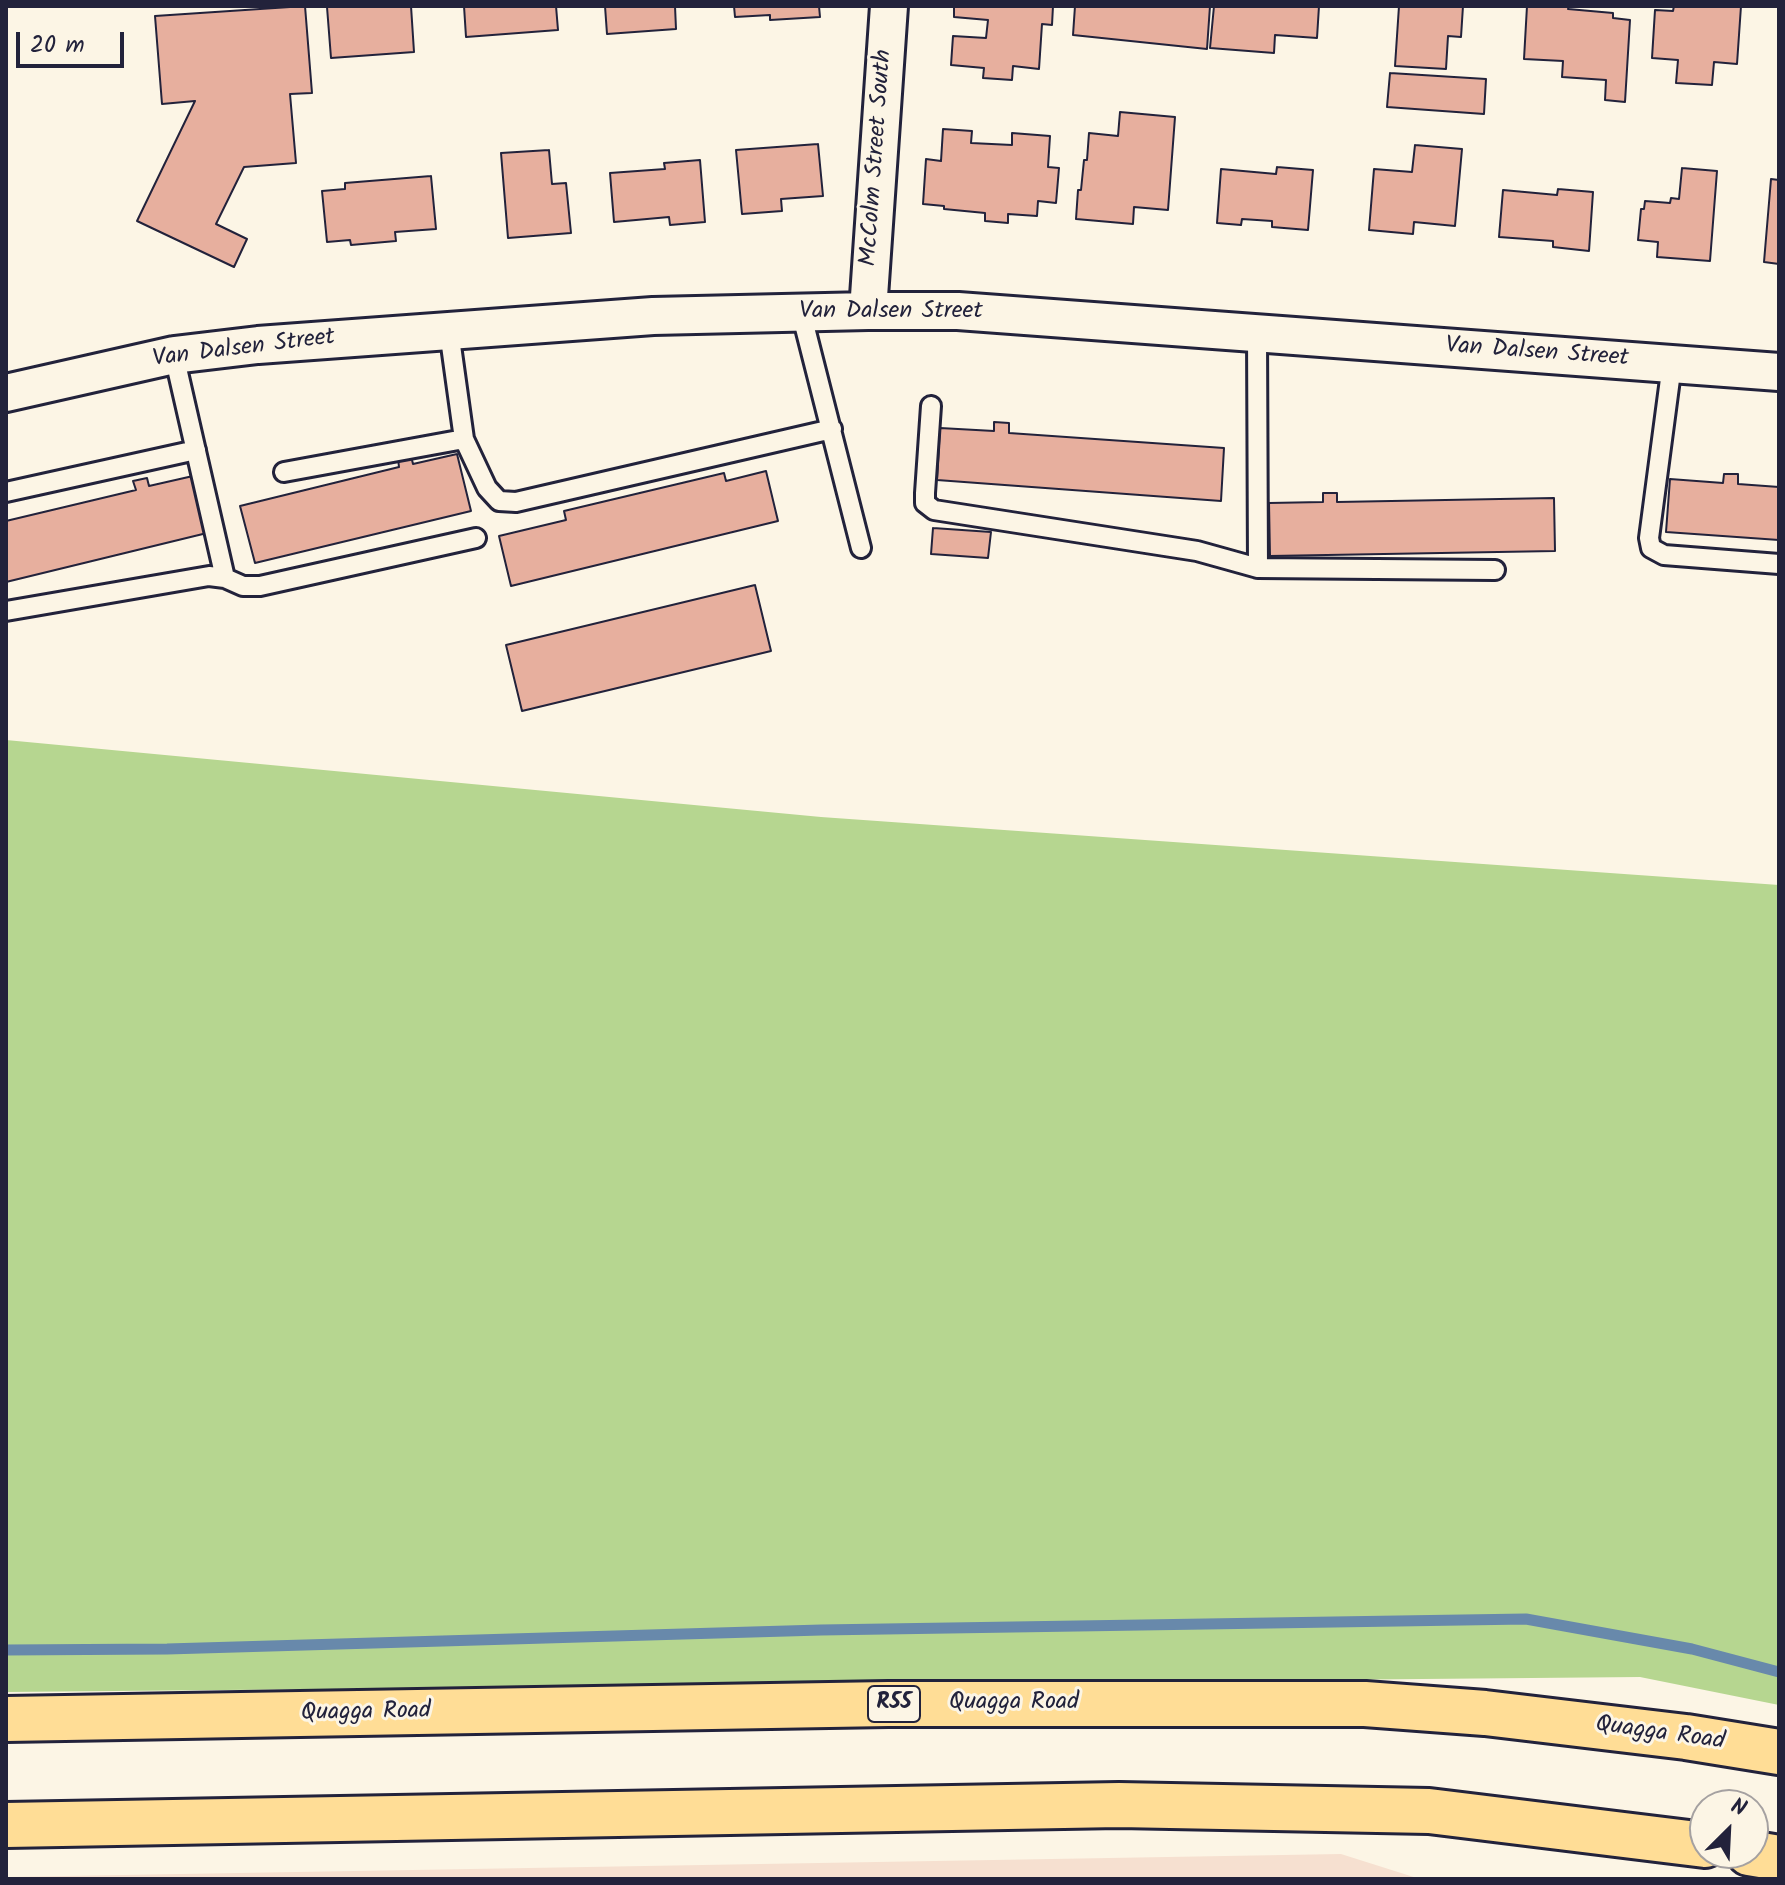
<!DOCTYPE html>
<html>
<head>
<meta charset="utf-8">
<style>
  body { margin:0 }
  #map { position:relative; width:1785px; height:1885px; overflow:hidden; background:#fcf5e5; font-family:Kalam,sans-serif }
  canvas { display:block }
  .frame { position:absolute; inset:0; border:8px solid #22223b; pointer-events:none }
  .north { position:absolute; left:1689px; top:1789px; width:80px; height:80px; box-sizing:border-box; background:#fcf5e5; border:2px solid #a5a1a1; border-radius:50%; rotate:24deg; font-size:22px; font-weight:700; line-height:32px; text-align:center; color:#22223b }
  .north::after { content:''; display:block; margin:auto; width:28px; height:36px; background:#22223b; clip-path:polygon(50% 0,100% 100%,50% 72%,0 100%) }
  .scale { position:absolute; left:16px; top:32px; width:108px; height:36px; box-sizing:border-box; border:4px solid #22223b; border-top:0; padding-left:10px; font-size:24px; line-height:28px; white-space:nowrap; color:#22223b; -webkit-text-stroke:6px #fcf5e5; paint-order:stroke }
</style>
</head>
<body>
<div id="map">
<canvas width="1785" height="1885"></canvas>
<div class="frame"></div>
<div class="north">N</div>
<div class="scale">20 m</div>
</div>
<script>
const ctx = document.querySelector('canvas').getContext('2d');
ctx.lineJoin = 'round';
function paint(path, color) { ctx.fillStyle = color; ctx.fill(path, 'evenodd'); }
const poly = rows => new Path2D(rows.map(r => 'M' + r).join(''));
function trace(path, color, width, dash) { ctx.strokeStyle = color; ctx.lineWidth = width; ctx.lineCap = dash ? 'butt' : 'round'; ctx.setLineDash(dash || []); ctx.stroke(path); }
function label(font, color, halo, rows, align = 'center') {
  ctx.font = font + ' Kalam,sans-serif'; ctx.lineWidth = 6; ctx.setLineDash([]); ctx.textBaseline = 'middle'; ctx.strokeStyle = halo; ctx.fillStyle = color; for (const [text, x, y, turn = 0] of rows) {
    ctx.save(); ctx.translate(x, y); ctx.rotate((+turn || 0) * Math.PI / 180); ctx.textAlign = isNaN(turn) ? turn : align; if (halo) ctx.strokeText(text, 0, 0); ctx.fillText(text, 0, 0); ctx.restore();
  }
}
const built = poly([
  [1341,1854,1420,1879,6,1879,6,1877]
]);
const green = poly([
  [6,740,821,817,1779,885,1779,1705,1640,1677,6,1692]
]);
const stream = poly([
  [6,1650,167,1649,821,1630,1526,1619,1692,1649,1779,1672]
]);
const building = poly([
  [305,6,312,93,290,94,296,163,244,167,216,224,247,239,234,267,137,221,195,101,162,104,155,16,305,6],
  [411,6,414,52,331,58,327,7,411,6],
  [464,6,556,6,558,30,466,37,464,6],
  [605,6,675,6,676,29,607,34,605,6],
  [734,6,819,6,820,17,770,20,770,15,735,17,734,6],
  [954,6,1053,6,1052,25,1042,24,1039,69,1013,66,1012,80,983,78,984,68,951,65,953,36,986,38,988,20,954,17,954,6],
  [1075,6,1210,6,1207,49,1073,35,1075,6],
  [1214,6,1319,6,1317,38,1275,35,1274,53,1210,48,1214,6],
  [1399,6,1463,6,1461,37,1448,36,1446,69,1395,66,1399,6],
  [1527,6,1569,6,1568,9,1613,13,1613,18,1630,20,1625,102,1605,100,1606,80,1562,77,1563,61,1524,59,1527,6],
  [1674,6,1741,6,1737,64,1714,62,1712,85,1676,83,1678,60,1652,58,1655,10,1673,11,1674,6],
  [1390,73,1486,79,1484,114,1387,107,1390,73],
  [1120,112,1175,117,1168,210,1134,207,1133,224,1076,219,1078,190,1081,190,1084,160,1087,160,1089,133,1118,136,1120,112],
  [943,129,972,131,971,143,1012,145,1012,133,1050,136,1048,167,1059,168,1056,203,1038,201,1037,216,1008,214,1008,223,985,221,985,213,944,209,944,206,923,204,926,159,941,161,943,129],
  [818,144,823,196,781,199,782,211,742,214,736,150,818,144],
  [1415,145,1462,149,1455,226,1414,222,1413,234,1369,230,1374,169,1412,172,1415,145],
  [549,150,552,184,566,183,571,233,508,238,501,153,549,150],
  [700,160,705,222,670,225,669,217,614,222,610,173,665,169,664,163,700,160],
  [1277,167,1313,170,1308,230,1272,227,1272,221,1242,219,1241,225,1217,223,1221,169,1276,174,1277,167],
  [1682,168,1717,171,1710,261,1657,257,1658,242,1638,240,1641,209,1644,209,1645,201,1670,203,1671,198,1679,199,1682,168],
  [431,176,436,229,395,232,396,241,351,245,350,240,327,242,322,191,345,189,345,183,431,176],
  [1771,179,1779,180,1779,264,1764,262,1771,179],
  [1558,189,1593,192,1589,251,1553,247,1553,241,1499,237,1503,190,1557,195,1558,189],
  [994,422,1009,423,1009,433,1224,448,1221,501,937,480,940,428,994,431,994,422],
  [457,454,471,511,255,563,240,506,399,467,398,459,411,456,413,464,457,454],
  [766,471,778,521,511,586,499,536,566,520,564,511,724,473,726,481,766,471],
  [1724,474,1738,474,1738,484,1779,487,1779,540,1666,532,1670,479,1723,483,1724,474],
  [193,476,207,533,6,582,6,521,136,490,133,481,147,478,149,486,193,476],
  [1323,493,1337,493,1337,502,1554,498,1555,551,1270,556,1269,503,1323,502,1323,493],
  [933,528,991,532,988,558,931,554,933,528],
  [755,585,771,651,522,711,506,645,755,585]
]);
const lane = poly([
  [801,312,861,548],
  [449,331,464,439,487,488,499,501,516,502,832,429],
  [1257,333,1258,568,1495,570],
  [174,355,225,578],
  [1672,364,1649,538,1651,548,1664,555,1779,564],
  [931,406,925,493,925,503,934,510,1197,551,1258,568],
  [284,472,464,439],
  [6,492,196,450],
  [6,611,209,576,225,578,243,586,260,586,476,538]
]);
const street = poly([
  [868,311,889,6],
  [6,393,174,355,258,345,653,316,868,311,958,311,1779,372]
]);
const primary = poly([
  [6,1719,888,1704,1365,1704,1485,1713,1686,1737,1779,1752],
  [6,1825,1119,1805,1429,1811,1705,1845],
  [1749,1853,1779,1858]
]);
const shields = [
  [894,1704,52]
];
const shieldNames = [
  ["R55",894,1704]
];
const streetNames = [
  ["McColm Street South",878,158,-86],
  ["Van Dalsen Street",891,313],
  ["Van Dalsen Street",244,350,-7],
  ["Van Dalsen Street",1537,354,4],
  ["Quagga Road",1014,1704],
  ["Quagga Road",366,1714,-1],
  ["Quagga Road",1660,1735,8]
];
paint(built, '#f6e0d0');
paint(green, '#b6d690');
trace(stream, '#6889ab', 11);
paint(building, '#e7af9e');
trace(building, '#22223b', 2);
trace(lane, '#22223b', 24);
trace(street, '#22223b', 42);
trace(primary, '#22223b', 50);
trace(lane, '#fcf5e5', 18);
trace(street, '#fcf5e5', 36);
trace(primary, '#ffdd96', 44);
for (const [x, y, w] of shields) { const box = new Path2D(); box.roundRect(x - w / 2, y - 18, w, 36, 6); ctx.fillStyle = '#fcf5e5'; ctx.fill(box); trace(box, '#22223b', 2); }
label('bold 22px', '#22223b', null, shieldNames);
label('24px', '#22223b', '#fcf5e5', streetNames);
</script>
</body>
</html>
